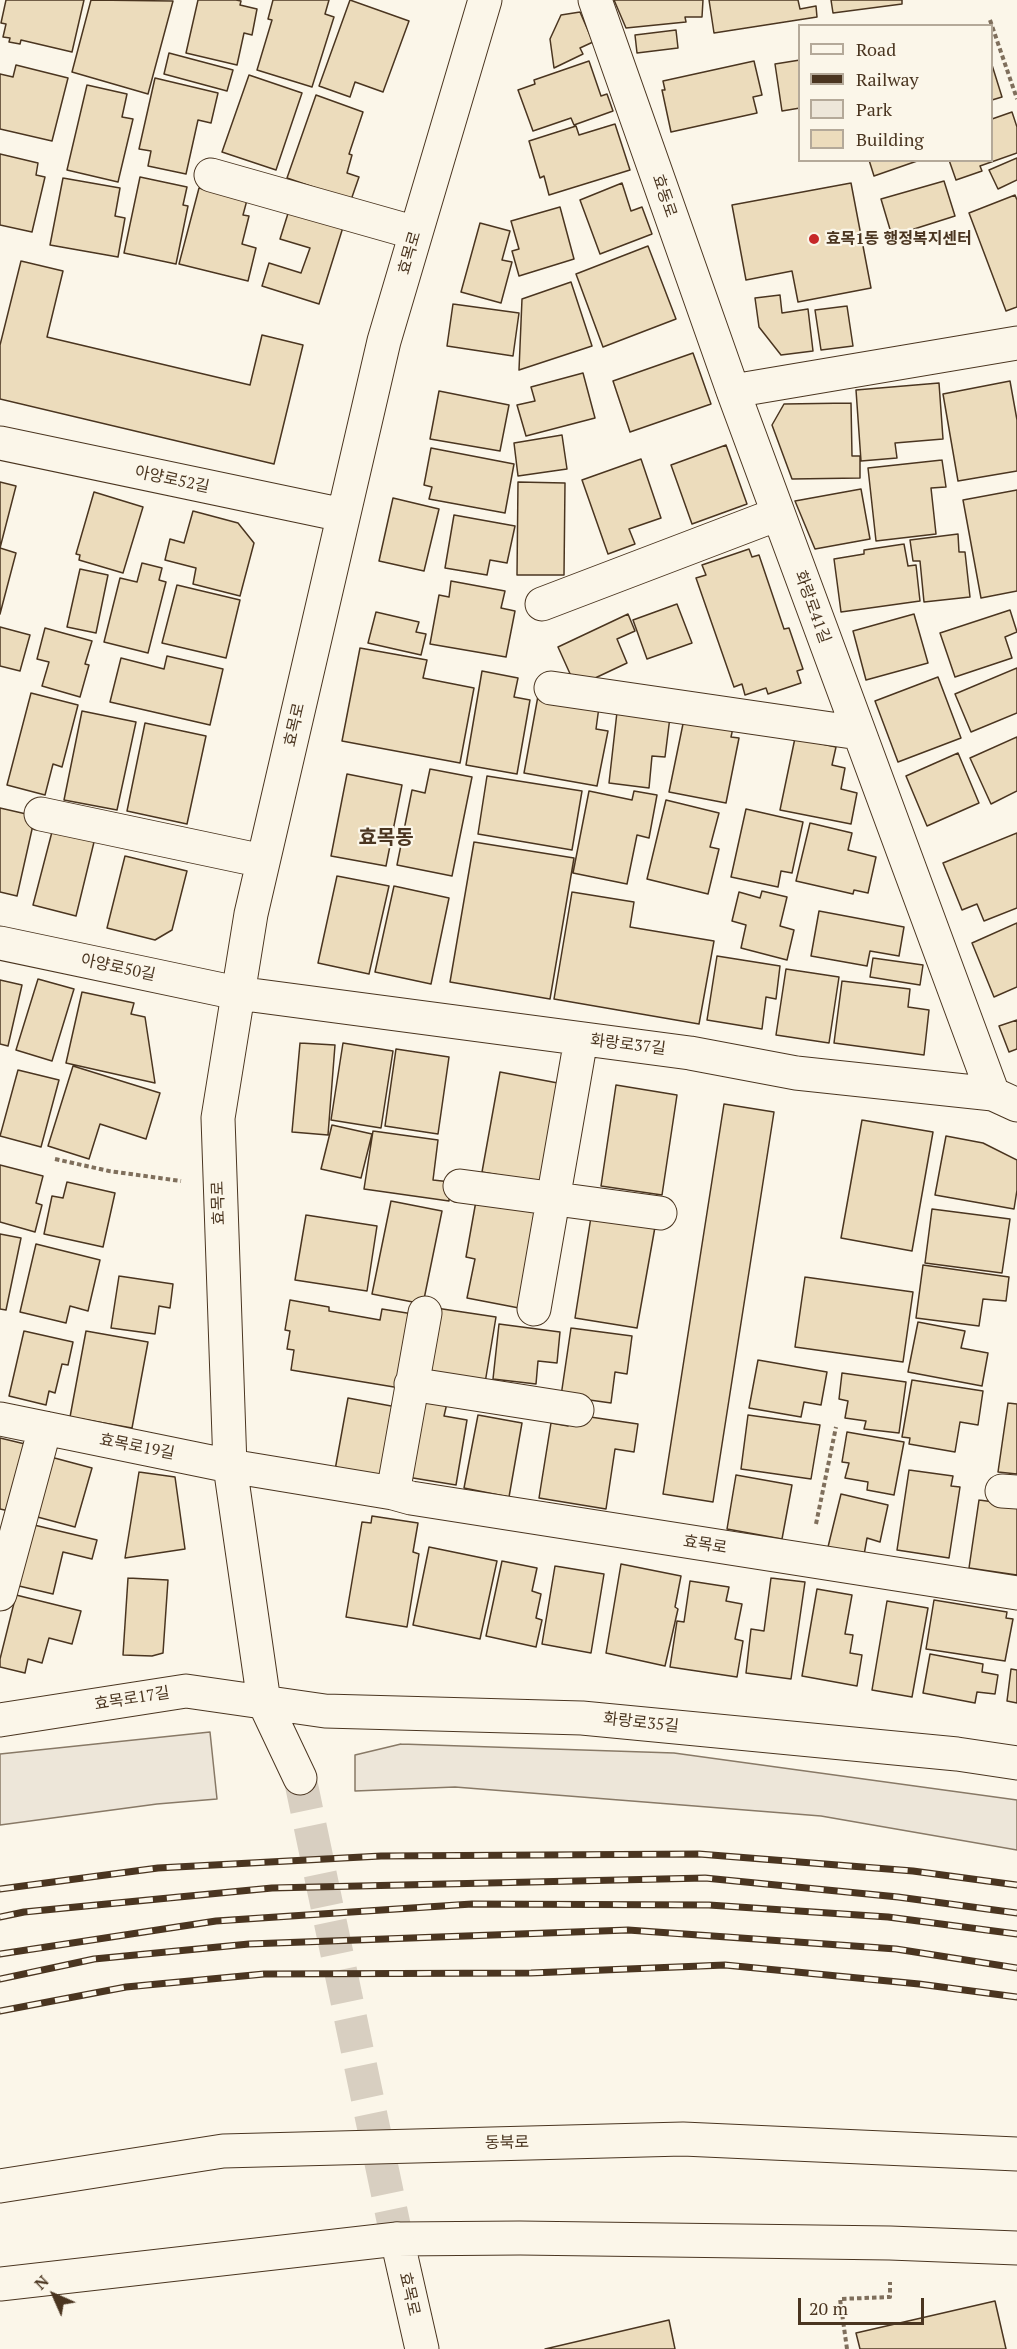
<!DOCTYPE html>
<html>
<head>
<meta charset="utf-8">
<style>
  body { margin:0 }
  #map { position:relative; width:1017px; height:2349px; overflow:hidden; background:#fbf6e9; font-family:"PT Serif",serif }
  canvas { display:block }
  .legend { position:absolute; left:798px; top:24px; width:195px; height:138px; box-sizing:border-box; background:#fbf6e9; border:2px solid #b4a999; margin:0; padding:8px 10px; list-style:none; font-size:18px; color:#4a3520 }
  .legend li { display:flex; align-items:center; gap:12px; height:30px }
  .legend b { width:30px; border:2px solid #b4a999 }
  .north { position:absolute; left:24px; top:2265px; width:60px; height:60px; -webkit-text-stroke:4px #fbf6e9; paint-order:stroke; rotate:315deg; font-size:16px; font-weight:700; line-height:24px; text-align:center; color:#4a3520 }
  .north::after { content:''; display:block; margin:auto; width:21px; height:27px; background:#4a3520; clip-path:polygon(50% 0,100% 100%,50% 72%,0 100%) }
  .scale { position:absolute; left:798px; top:2298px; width:126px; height:27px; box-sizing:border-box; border:3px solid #4a3520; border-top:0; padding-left:8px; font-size:18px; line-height:21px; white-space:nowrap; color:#4a3520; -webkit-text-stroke:4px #fbf6e9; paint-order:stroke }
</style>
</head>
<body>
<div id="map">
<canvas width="1017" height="2349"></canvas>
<ul class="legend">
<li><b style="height:8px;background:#fbf6e9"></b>Road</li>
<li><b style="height:8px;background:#4a3520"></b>Railway</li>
<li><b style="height:16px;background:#ede6d9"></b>Park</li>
<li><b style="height:16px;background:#ecdcbc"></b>Building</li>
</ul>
<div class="north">N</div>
<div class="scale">20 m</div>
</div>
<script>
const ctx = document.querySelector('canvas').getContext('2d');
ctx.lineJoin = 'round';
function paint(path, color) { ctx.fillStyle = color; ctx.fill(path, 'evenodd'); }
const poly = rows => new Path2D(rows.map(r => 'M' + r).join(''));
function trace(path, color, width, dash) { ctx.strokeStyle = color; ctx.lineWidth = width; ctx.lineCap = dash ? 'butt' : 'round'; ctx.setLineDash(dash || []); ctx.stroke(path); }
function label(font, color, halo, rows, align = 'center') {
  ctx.font = font + ' "PT Serif","Noto Sans KR",serif'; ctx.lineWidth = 4.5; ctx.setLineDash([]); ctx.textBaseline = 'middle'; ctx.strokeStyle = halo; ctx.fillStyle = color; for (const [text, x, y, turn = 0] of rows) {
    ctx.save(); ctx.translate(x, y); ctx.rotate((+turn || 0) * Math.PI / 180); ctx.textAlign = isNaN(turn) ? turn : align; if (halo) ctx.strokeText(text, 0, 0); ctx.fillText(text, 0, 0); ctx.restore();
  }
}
const green = poly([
  [210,1732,217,1799,157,1804,0,1825,0,1754,210,1732],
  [401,1744,674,1753,1017,1800,1017,1850,821,1816,455,1787,355,1791,355,1755,401,1744]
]);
const building = poly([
  [6,0,84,0,72,52,21,40,20,44,9,42,10,38,3,37,6,24,1,23,6,0],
  [91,0,173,1,148,94,72,72,91,0],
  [198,0,236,0,241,1,240,5,257,9,252,35,244,33,237,65,186,53,198,0],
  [273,0,329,0,325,14,334,17,312,87,257,70,272,20,268,19,273,0],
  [350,0,409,21,383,92,355,82,350,97,319,86,350,0],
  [614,0,703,0,702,17,685,17,686,22,626,28,614,0],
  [709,0,798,0,800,9,816,6,817,17,714,33,709,0],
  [831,0,902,0,902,4,833,13,831,0],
  [580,12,593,42,580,48,583,54,554,68,550,39,561,15,580,12],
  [676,30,678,48,637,53,635,35,676,30],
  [169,53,233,70,227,91,164,74,169,53],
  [800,60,800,108,782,111,775,64,800,60],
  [589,61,601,96,607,94,613,111,574,125,571,118,533,131,518,90,535,84,534,80,589,61],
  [754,61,762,95,753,97,757,113,671,132,662,90,665,90,663,81,754,61],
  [16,65,68,78,52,141,0,129,0,74,13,77,16,65],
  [992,65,1002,97,992,100,992,65],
  [249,75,302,93,276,170,222,152,249,75],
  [155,78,218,93,211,123,198,120,186,174,148,166,151,151,139,149,155,78],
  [87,85,127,94,122,117,133,119,118,182,67,170,87,85],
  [316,95,363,112,349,154,352,155,347,173,359,177,351,200,287,178,316,95],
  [1012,112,1017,127,1017,153,980,166,982,171,956,180,949,160,992,160,992,119,1012,112],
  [615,124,630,170,549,195,544,176,540,178,529,141,576,126,579,135,615,124],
  [0,154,38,163,36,175,45,177,32,232,0,225,0,154],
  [1017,158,1017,180,998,189,989,170,1017,158],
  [869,160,920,160,874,176,869,160],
  [140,177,187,187,183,205,188,206,176,264,124,253,140,177],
  [63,178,120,188,115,216,125,218,118,257,50,245,63,178],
  [944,181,955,216,892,236,881,199,944,181],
  [622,183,631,211,642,207,652,234,600,254,580,200,622,183],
  [851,183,871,288,798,302,792,271,746,280,732,205,851,183],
  [199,188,247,200,243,215,249,216,242,244,256,248,248,281,179,264,199,188],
  [1015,195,1017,200,1017,307,1006,311,969,213,1015,195],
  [290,207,344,224,319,304,262,286,269,263,301,273,310,248,280,239,290,207],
  [560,207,574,259,519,276,512,251,519,249,511,221,560,207],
  [480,223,510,231,502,260,512,262,501,303,461,292,480,223],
  [648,246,676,319,603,347,576,274,648,246],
  [21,261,63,271,47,337,250,385,262,335,303,345,274,464,0,399,0,345,21,261],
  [571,282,592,346,519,370,522,299,571,282],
  [780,295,782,313,808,309,813,351,781,355,759,327,755,298,780,295],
  [453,304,519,313,513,356,447,346,453,304],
  [847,306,853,346,821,350,815,310,847,306],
  [693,353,711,404,630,432,613,381,693,353],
  [583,373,595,418,526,436,517,405,535,401,531,387,583,373],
  [1010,381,1017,420,1017,471,958,481,943,394,1010,381],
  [939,383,943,439,895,443,897,458,861,461,856,390,939,383],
  [439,391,509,405,500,451,430,439,439,391],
  [851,403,852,456,860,456,860,478,792,479,772,425,784,404,851,403],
  [562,435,567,469,518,476,514,443,562,435],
  [726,445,747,504,692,524,671,465,726,445],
  [431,448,514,464,505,513,429,499,432,487,424,485,431,448],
  [641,459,661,518,629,529,635,544,608,554,582,480,641,459],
  [942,460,946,487,931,488,936,534,876,541,868,468,942,460],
  [0,482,16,486,0,548,16,553,0,614,0,482],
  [518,482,565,483,564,575,517,575,518,482],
  [861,489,870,539,815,549,795,501,861,489],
  [1017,490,1017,591,981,598,963,500,1017,490],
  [94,492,143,507,123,573,79,560,80,555,76,554,94,492],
  [393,498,439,509,424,571,379,561,393,498],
  [193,511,238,523,254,543,240,596,193,584,196,568,165,560,170,539,184,543,193,511],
  [454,515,515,526,507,563,490,560,487,575,445,568,454,515],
  [958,534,959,552,965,552,970,597,924,602,920,561,913,561,910,540,958,534],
  [904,544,908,566,916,565,920,601,841,612,834,559,864,554,864,550,904,544],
  [749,549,752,557,759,555,784,629,789,628,803,669,797,671,801,683,768,694,766,688,745,695,742,684,734,687,696,578,706,575,702,565,749,549],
  [142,563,162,568,159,580,166,582,148,653,104,642,120,578,137,582,142,563],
  [80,569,108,575,96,633,67,627,80,569],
  [451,581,505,591,501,608,515,611,506,657,430,644,439,595,449,597,451,581],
  [177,585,240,600,226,658,162,643,177,585],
  [677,604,692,643,647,659,633,620,677,604],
  [1010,610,1017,632,1005,637,1012,658,955,677,940,633,1010,610],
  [376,612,419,622,416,632,426,634,421,655,368,643,376,612],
  [628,614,635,631,617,639,627,663,576,687,558,647,628,614],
  [914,614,928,663,866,680,853,631,914,614],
  [0,627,30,635,20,671,0,666,0,627],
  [45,628,92,641,85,664,89,665,80,697,42,686,49,662,37,659,45,628],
  [360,648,427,660,423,678,474,688,460,763,342,741,360,648],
  [167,656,223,669,210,725,110,702,121,658,164,669,167,656],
  [1017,668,1017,713,971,732,955,694,1017,668],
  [482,671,518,678,514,697,530,700,517,774,466,765,482,671],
  [938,677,961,738,898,762,875,701,938,677],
  [31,693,78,705,62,767,53,764,45,795,7,785,31,693],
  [538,696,599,707,596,729,608,731,597,786,524,773,538,696],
  [82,711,136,722,117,810,64,800,82,711],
  [617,712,670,717,665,757,652,756,649,788,609,783,617,712],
  [684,719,733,728,731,737,739,738,726,803,669,792,684,719],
  [145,723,206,736,187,824,127,811,145,723],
  [1017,737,1017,791,991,804,970,758,1017,737],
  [795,738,836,747,832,765,845,768,841,789,857,793,851,824,780,810,795,738],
  [958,753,979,803,927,826,906,776,958,753],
  [430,769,472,777,452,876,397,865,412,790,425,793,430,769],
  [347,774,402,785,386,866,331,856,347,774],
  [487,776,582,791,572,850,478,834,487,776],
  [589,791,632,800,634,791,657,795,649,838,637,835,627,884,573,873,589,791],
  [666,800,719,813,710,847,719,849,708,894,647,879,666,800],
  [0,808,35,816,17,896,0,892,0,808],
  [746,809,803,822,792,873,781,871,778,887,731,877,746,809],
  [810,823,852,833,848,850,876,857,868,893,854,890,853,894,796,881,810,823],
  [53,828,95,838,76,916,33,905,53,828],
  [1017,833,1017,908,984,921,977,904,962,910,943,863,1017,833],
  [474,842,574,858,550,999,450,982,474,842],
  [125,856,187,871,172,930,155,940,107,928,125,856],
  [337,876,389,886,369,974,318,963,337,876],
  [394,886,449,898,431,984,375,972,394,886],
  [762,891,787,897,780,926,794,930,787,960,741,948,746,925,732,921,739,892,760,898,762,891],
  [572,892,634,902,630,927,714,941,699,1024,554,999,572,892],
  [819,911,904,927,899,956,870,951,867,966,811,956,819,911],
  [1017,923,1017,987,994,997,972,943,1017,923],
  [717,956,780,966,776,999,766,997,762,1029,707,1020,717,956],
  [873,958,923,965,920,985,870,977,873,958],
  [786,969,839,977,829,1043,776,1035,786,969],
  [38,979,74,989,52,1061,16,1050,38,979],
  [0,980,22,985,8,1046,0,1044,0,980],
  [842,981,910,989,908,1007,929,1010,924,1055,834,1043,842,981],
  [82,992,134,1003,131,1014,145,1017,155,1083,66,1063,82,992],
  [1017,1020,1017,1049,1009,1052,999,1026,1017,1020],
  [300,1043,335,1045,328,1135,292,1132,300,1043],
  [343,1043,393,1051,381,1128,331,1120,343,1043],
  [396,1049,449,1057,438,1134,385,1126,396,1049],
  [73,1066,160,1093,146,1139,100,1124,89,1159,48,1146,73,1066],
  [18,1070,59,1080,41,1147,0,1136,18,1070],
  [500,1072,563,1084,544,1183,482,1172,500,1072],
  [616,1085,677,1095,662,1195,601,1186,616,1085],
  [724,1104,774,1112,713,1502,663,1494,724,1104],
  [862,1120,933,1132,912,1251,841,1238,862,1120],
  [332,1125,372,1134,361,1178,321,1169,332,1125],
  [373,1131,438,1140,433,1180,451,1182,449,1201,364,1189,373,1131],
  [946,1136,983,1143,1017,1160,1017,1190,1014,1209,935,1195,946,1136],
  [0,1165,43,1176,36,1203,42,1205,35,1232,0,1222,0,1165],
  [67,1182,115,1193,103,1247,44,1234,52,1196,63,1198,67,1182],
  [391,1201,442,1211,423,1304,372,1294,391,1201],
  [476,1201,537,1213,519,1308,467,1298,475,1259,466,1257,476,1201],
  [932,1209,1010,1219,1002,1273,925,1263,932,1209],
  [306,1215,377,1226,367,1291,295,1280,306,1215],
  [591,1217,655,1227,637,1328,575,1318,591,1217],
  [0,1234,21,1238,6,1310,0,1309,0,1234],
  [36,1244,100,1260,88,1311,70,1306,66,1323,20,1312,36,1244],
  [923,1265,1009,1277,1006,1301,983,1299,979,1326,916,1318,923,1265],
  [119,1276,173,1284,170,1308,159,1306,155,1334,111,1328,119,1276],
  [805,1277,913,1292,903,1362,795,1347,805,1277],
  [290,1300,329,1307,329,1311,380,1320,382,1309,413,1314,400,1388,291,1370,294,1350,287,1349,290,1331,285,1330,290,1300],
  [436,1308,496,1317,485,1383,426,1373,436,1308],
  [918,1322,965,1331,961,1348,988,1353,982,1386,908,1372,918,1322],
  [499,1324,560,1332,557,1363,538,1361,536,1384,493,1379,499,1324],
  [571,1328,632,1336,627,1374,615,1372,611,1403,561,1396,571,1328],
  [24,1331,73,1342,68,1365,62,1364,55,1393,49,1391,46,1405,9,1396,24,1331],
  [86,1331,148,1342,132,1428,70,1417,86,1331],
  [758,1360,827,1372,821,1405,804,1402,801,1417,749,1408,758,1360],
  [842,1373,906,1382,899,1433,864,1429,866,1421,845,1418,848,1401,839,1399,842,1373],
  [912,1380,983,1391,978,1425,960,1422,955,1452,909,1444,910,1438,902,1437,912,1380],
  [421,1394,448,1399,444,1416,467,1420,456,1485,407,1477,421,1394],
  [348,1398,402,1408,380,1477,335,1470,348,1398],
  [1008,1403,1017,1404,1017,1474,998,1472,1008,1403],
  [570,1414,638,1424,634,1452,615,1449,606,1509,539,1498,551,1423,568,1426,570,1414],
  [478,1415,522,1423,509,1497,464,1488,478,1415],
  [748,1415,820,1425,811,1479,741,1469,748,1415],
  [847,1432,904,1442,894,1495,867,1490,868,1482,845,1478,849,1463,842,1462,847,1432],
  [0,1438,25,1444,9,1511,0,1509,0,1438],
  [47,1456,92,1468,75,1527,30,1515,47,1456],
  [909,1470,953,1476,951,1486,960,1487,949,1558,897,1550,909,1470],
  [139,1472,175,1477,185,1549,125,1558,139,1472],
  [736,1475,792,1485,782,1539,727,1529,736,1475],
  [841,1494,888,1505,880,1542,867,1538,864,1555,828,1547,841,1494],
  [979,1500,1017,1505,1017,1575,969,1568,979,1500],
  [372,1516,418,1523,413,1552,419,1554,407,1627,346,1617,362,1522,371,1523,372,1516],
  [34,1525,97,1540,92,1559,63,1552,53,1594,19,1586,34,1525],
  [429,1547,497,1561,480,1639,413,1625,429,1547],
  [502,1561,537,1568,532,1591,541,1594,536,1618,542,1620,536,1647,486,1636,502,1561],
  [621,1564,681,1576,675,1607,678,1609,665,1666,606,1653,621,1564],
  [555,1566,604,1574,591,1653,542,1644,555,1566],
  [128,1578,168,1580,163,1653,152,1656,123,1655,128,1578],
  [771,1578,805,1582,791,1679,746,1673,751,1629,764,1631,771,1578],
  [690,1581,729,1587,726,1601,742,1604,735,1639,743,1641,737,1677,670,1667,677,1621,684,1622,690,1581],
  [817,1589,852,1595,845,1634,853,1635,850,1653,862,1655,857,1686,802,1676,817,1589],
  [16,1595,81,1611,72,1644,49,1638,42,1663,28,1659,25,1673,0,1667,0,1659,16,1595],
  [934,1600,1007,1612,1006,1618,1013,1619,1005,1661,926,1649,934,1600],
  [887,1601,928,1608,912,1697,872,1690,887,1601],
  [930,1654,983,1664,982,1672,998,1675,995,1694,977,1692,975,1703,923,1693,930,1654],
  [1011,1669,1017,1670,1017,1703,1007,1701,1011,1669],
  [995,2301,1006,2349,860,2349,856,2333,995,2301],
  [669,2320,675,2349,545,2349,669,2320]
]);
const minorTunnel = poly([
  [300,1778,397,2239]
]);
const path = poly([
  [990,20,1017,99],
  [55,1159,109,1171,181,1181],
  [816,1524,836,1427],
  [847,2349,840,2299,890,2297,890,2282]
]);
const minor = poly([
  [595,0,733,391,993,1094],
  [211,175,416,233],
  [733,391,1017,343],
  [0,443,343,515],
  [542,604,778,514],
  [551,688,859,733],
  [41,814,263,861],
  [0,943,237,993,690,1053,796,1073,993,1094,1017,1105],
  [460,1186,660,1213],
  [534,1309,581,1039],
  [411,1384,577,1410],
  [0,1419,230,1466,393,1493,411,1498,1017,1593],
  [1002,1491,1017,1492],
  [393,1493,425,1313],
  [0,1594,45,1428],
  [0,1720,186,1691,325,1711,582,1718,957,1754,1017,1763],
  [300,1778,264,1702,230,1466,218,1118,251,914,384,341,485,0],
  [422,2349,397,2239,520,2238,890,2243,1017,2248]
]);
const major = poly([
  [0,2186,223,2151,683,2139,1017,2154],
  [0,2284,397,2239]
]);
const rail = poly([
  [0,1889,158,1868,381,1856,699,1854,913,1871,1017,1885],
  [0,1917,24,1912,272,1888,705,1878,898,1897,1017,1913],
  [0,1954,216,1921,472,1904,709,1905,888,1917,1017,1934],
  [0,1979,94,1959,249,1944,628,1930,896,1949,1017,1968],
  [0,2011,126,1987,264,1974,531,1973,725,1965,919,1984,1017,1997]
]);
const markers = [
  [814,239,6,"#c62828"]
];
const streetNames = [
  ["효동로",664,196,71],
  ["효목로",410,253,-74],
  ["아양로52길",172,480,12],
  ["화랑로41길",812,607,70],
  ["효목로",295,725,-77],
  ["아양로50길",118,968,12],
  ["화랑로37길",628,1045,7],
  ["효목로",219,1203,-92],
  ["효목로19길",137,1447,11],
  ["효목로",705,1545,9],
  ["효목로17길",132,1699,-9],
  ["화랑로35길",641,1723,6],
  ["동북로",507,2143,-1],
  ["효목로",409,2294,77]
];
const poiNames = [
  ["효목1동 행정복지센터",826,239]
];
const quarterNames = [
  ["효목동",386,838]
];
paint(green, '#ede6d9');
trace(green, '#887966', 1.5);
paint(building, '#ecdcbc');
trace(building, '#4a3520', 1.5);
trace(minorTunnel, '#d8cfc1', 33, [33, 16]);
trace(minor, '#4a3520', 35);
trace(major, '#4a3520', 35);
trace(path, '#7f6f5c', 4, [4.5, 3]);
trace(minor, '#fbf6e9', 33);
trace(major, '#fbf6e9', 33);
trace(rail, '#4a3520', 7);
trace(rail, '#fbf6e9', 4.5, [14]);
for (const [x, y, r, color] of markers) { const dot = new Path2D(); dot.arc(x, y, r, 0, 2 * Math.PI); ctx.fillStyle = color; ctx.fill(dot); trace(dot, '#fbf6e9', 2); }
label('16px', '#4a3520', '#fbf6e9', streetNames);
label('bold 16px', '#4a3520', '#fbf6e9', poiNames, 'left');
label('bold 20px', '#4a3520', '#fbf6e9', quarterNames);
</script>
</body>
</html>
